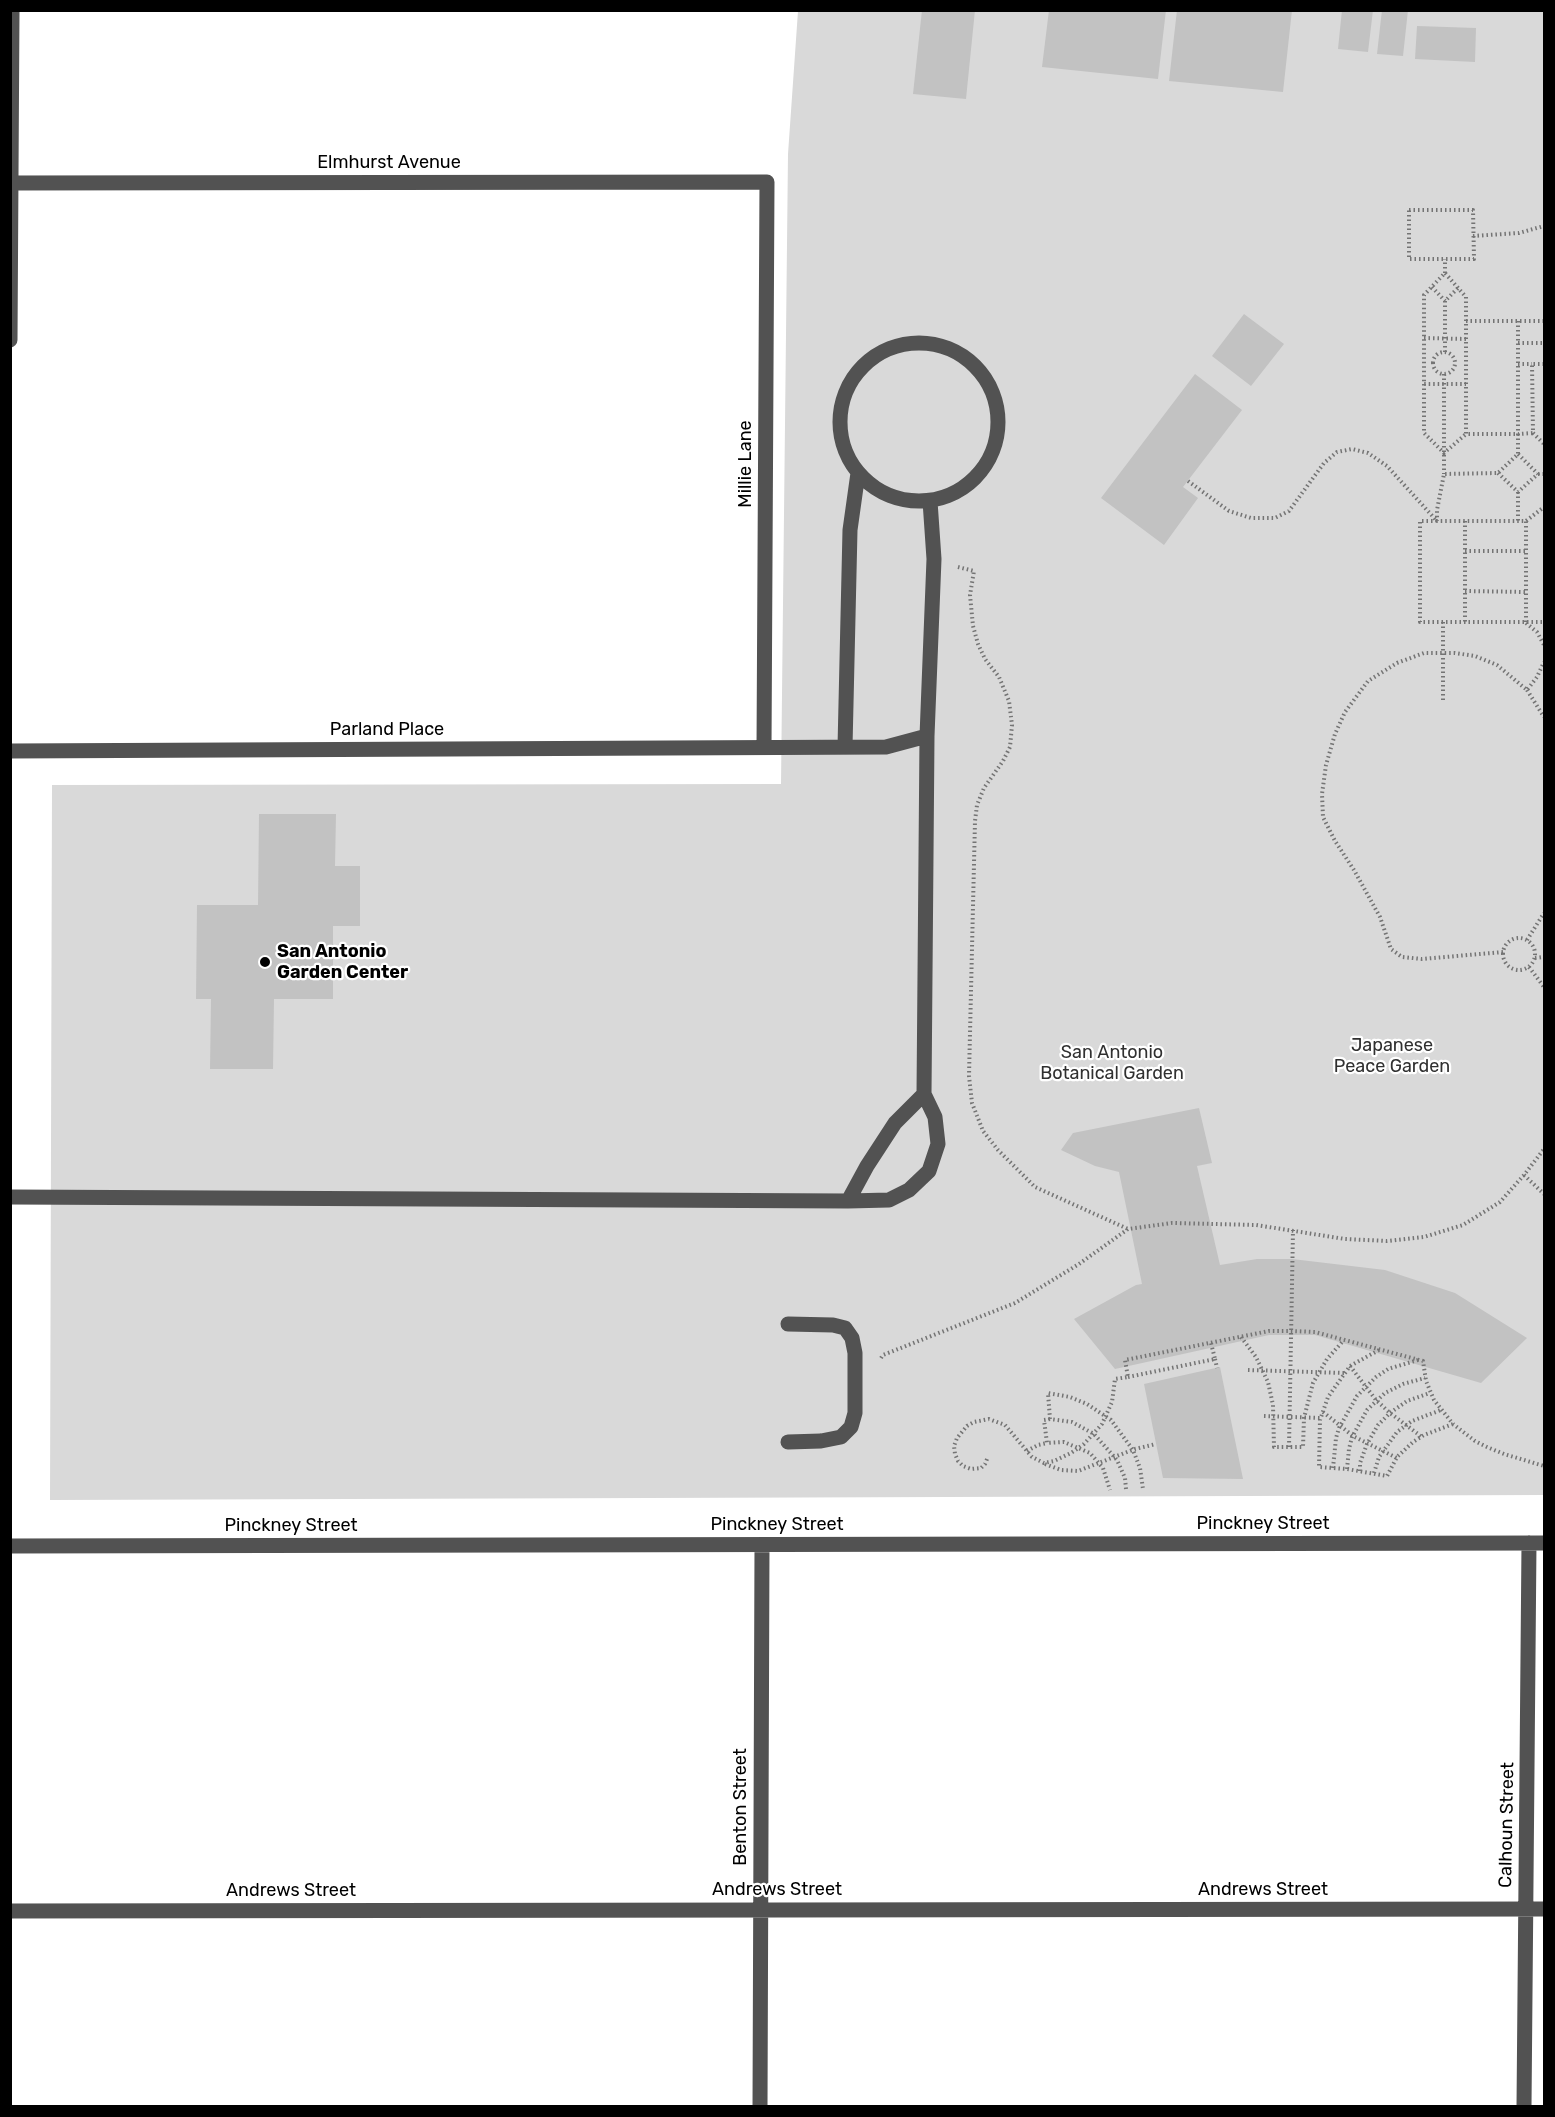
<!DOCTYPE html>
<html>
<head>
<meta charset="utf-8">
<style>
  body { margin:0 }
  #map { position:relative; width:1555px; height:2117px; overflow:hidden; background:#fff; font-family:Rubik,sans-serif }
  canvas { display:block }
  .frame { position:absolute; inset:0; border:12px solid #000; pointer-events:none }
</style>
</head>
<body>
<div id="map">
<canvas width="1555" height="2117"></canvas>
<div class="frame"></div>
</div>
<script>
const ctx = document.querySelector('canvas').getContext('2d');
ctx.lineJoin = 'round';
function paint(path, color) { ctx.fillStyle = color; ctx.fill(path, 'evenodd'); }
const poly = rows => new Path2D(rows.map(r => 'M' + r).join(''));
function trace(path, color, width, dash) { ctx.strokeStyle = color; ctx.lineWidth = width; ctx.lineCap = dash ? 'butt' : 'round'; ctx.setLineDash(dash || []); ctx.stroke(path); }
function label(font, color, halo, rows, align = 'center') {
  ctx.font = font + ' Rubik,sans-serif'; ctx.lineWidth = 4.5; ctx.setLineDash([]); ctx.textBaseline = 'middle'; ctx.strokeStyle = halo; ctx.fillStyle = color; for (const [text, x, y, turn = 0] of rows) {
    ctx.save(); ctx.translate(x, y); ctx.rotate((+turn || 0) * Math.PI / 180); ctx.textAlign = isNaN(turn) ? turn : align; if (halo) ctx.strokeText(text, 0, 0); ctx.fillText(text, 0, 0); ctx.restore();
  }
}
const green = poly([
  [798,11,1544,11,1544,1495,50,1500,52,785,781,784,788,154]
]);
const building = poly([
  [922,10,975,10,966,99,913,94],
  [1049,10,1166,10,1158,79,1042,67],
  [1177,10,1292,10,1283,92,1169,81],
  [1342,10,1373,10,1368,52,1338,49],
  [1382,10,1408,10,1403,56,1377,54],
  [1417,26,1476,28,1475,62,1415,59],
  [1244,314,1284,344,1251,386,1212,356],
  [1195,374,1242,410,1183,487,1198,498,1164,545,1101,498],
  [259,814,336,814,335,866,360,866,360,926,333,926,333,999,274,999,273,1069,210,1069,211,999,196,999,197,905,258,905],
  [1199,1108,1212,1163,1197,1166,1220,1265,1257,1259,1292,1259,1385,1270,1455,1293,1527,1338,1481,1383,1315,1335,1269,1335,1115,1369,1074,1319,1136,1285,1142,1284,1119,1172,1095,1166,1061,1150,1073,1133],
  [1220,1367,1243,1479,1163,1478,1144,1384]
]);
const path = poly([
  [1409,210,1473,210,1474,259,1409,259,1409,210],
  [1473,236,1519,233,1544,226],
  [1445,273,1445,259],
  [1432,287,1445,301],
  [1466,321,1466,297,1445,273,1424,295,1424,384,1466,384],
  [1518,321,1518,434,1533,433],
  [1544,321,1466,321,1466,434,1518,434,1518,454,1498,473,1444,474,1437,510,1437,521,1526,521,1544,507],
  [1424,338,1466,339],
  [1518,343,1544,343],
  [1445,352,1445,301,1458,288],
  '1433 363a11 11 0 1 1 22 0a11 11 0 1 1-22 0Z',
  [1518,364,1532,364],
  [1544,364,1532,364,1533,433,1544,444],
  [1444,374,1444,474],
  [1424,384,1424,433,1444,453,1466,434],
  [1498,473,1518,492,1538,474,1518,454],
  [1538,474,1544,474],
  [1188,481,1229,511,1251,518,1275,518,1289,511,1324,463,1337,452,1352,449,1368,453,1387,466,1436,520],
  [1518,492,1518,521],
  [1437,521,1420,521,1420,622,1544,622],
  [1465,521,1465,622],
  [1465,551,1526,551],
  [958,567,974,571,970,595,973,626,978,644,985,659,999,677,1009,701,1012,725,1010,747,1003,761,984,788,977,805,975,821,969,1076,972,1103,983,1131,998,1150,1035,1187,1128,1229],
  [1465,591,1526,592],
  [1443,622,1443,703],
  [1526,622,1526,521],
  [1526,623,1537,632,1544,645],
  [1527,690,1544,717],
  '1503 954a16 16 0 1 1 32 0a16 16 0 1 1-32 0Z',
  [1527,940,1544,913],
  [1503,952,1422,959,1402,957,1391,949,1380,917,1354,870,1335,841,1323,817,1322,794,1326,765,1335,734,1345,712,1368,681,1397,663,1424,653,1455,653,1475,656,1497,665,1527,690,1537,677,1544,662],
  [1535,958,1544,957],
  [1529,967,1544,987],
  [1524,1175,1544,1194],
  [1241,1337,1256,1357,1268,1382,1273,1405,1274,1447,1303,1447,1304,1418,1313,1383,1327,1359,1344,1340],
  [1379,1350,1350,1366,1328,1397,1320,1420,1319,1467,1347,1469,1387,1476,1397,1457,1413,1442,1424,1435,1453,1424],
  [881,1358,883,1355,1015,1303,1079,1264,1128,1229,1172,1223,1256,1225,1345,1239,1387,1241,1424,1237,1463,1225,1500,1202,1524,1175,1544,1149],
  [1215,1359,1217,1368],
  [1350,1366,1376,1400,1390,1413,1422,1437],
  [1248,1370,1344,1373],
  [1128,1377,1215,1359,1211,1343],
  [1323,1412,1353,1436,1397,1458],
  [1264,1416,1321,1418],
  [1050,1419,1044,1420,1047,1443,1064,1442,1090,1453,1103,1468,1110,1490],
  [1289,1447,1293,1230],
  [1027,1451,1038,1445,1047,1443],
  [987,1459,985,1464,981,1468,971,1469,963,1466,958,1461,955,1454,954,1446,957,1438,967,1426,974,1422,989,1419,1005,1425,1032,1457,1044,1463,1054,1461,1071,1453,1084,1444,1102,1424,1112,1402,1115,1379,1128,1377,1125,1360,1269,1331,1291,1331,1315,1332,1423,1361,1426,1381,1434,1400,1453,1424,1475,1441,1487,1447,1504,1454,1544,1466],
  [1045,1464,1061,1470,1078,1471,1135,1449,1156,1444],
  [1333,1468,1336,1438,1339,1428,1357,1396,1376,1377,1388,1369,1418,1360],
  [1347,1469,1349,1449,1352,1437,1367,1410,1385,1393,1403,1384,1425,1378],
  [1360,1471,1360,1463,1367,1444,1378,1425,1390,1413,1407,1401,1430,1393],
  [1374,1473,1379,1457,1397,1432,1412,1421,1441,1410],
  [1126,1489,1125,1478,1117,1460,1094,1434,1072,1422,1050,1419,1048,1393,1070,1397,1087,1404,1111,1420,1133,1450,1140,1468,1143,1489]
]);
const minor = poly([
  [11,183,767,182,764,747],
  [10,340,12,10],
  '840 422a79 79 0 1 1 158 0a79 79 0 1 1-158 0Z',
  [845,747,850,530,858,473],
  [10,751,886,747,927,736],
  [10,1197,848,1201,889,1200,909,1190,929,1171,938,1144,935,1117,924,1094,927,736,934,559,930,501],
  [848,1201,867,1166,895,1123,924,1094],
  [788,1442,821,1441,841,1437,851,1427,855,1413,855,1353,852,1338,845,1328,833,1325,788,1324],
  [10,1546,1544,1543],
  [10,1911,1544,1909],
  [760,2106,762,1545],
  [1524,2106,1529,1543]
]);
const markers = [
  [265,962,6,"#000"]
];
const streetNames = [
  ["Elmhurst Avenue",389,163],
  ["Millie Lane",746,464,-90],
  ["Parland Place",387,730],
  ["Pinckney Street",1263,1524],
  ["Pinckney Street",777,1525],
  ["Pinckney Street",291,1526],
  ["Benton Street",741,1807,-90],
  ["Calhoun Street",1507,1825,-89],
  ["Andrews Street",777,1890],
  ["Andrews Street",1263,1890],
  ["Andrews Street",291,1891]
];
const poiNames = [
  ["San Antonio",277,952],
  ["Garden Center",277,973]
];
const parkNames = [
  ["Japanese",1392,1046],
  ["Peace Garden",1392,1067],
  ["San Antonio",1112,1053],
  ["Botanical Garden",1112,1074]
];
paint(green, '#d9d9d9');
paint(building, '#c2c2c2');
trace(path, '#747474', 4, [1.5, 3]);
trace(minor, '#525252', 15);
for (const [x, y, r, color] of markers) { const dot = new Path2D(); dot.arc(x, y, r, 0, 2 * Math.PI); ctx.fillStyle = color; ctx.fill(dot); trace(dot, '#fff', 2); }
label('18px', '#000', '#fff', streetNames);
label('bold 18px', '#000', '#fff', poiNames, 'left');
label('18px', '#303030', '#fff', parkNames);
</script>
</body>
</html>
